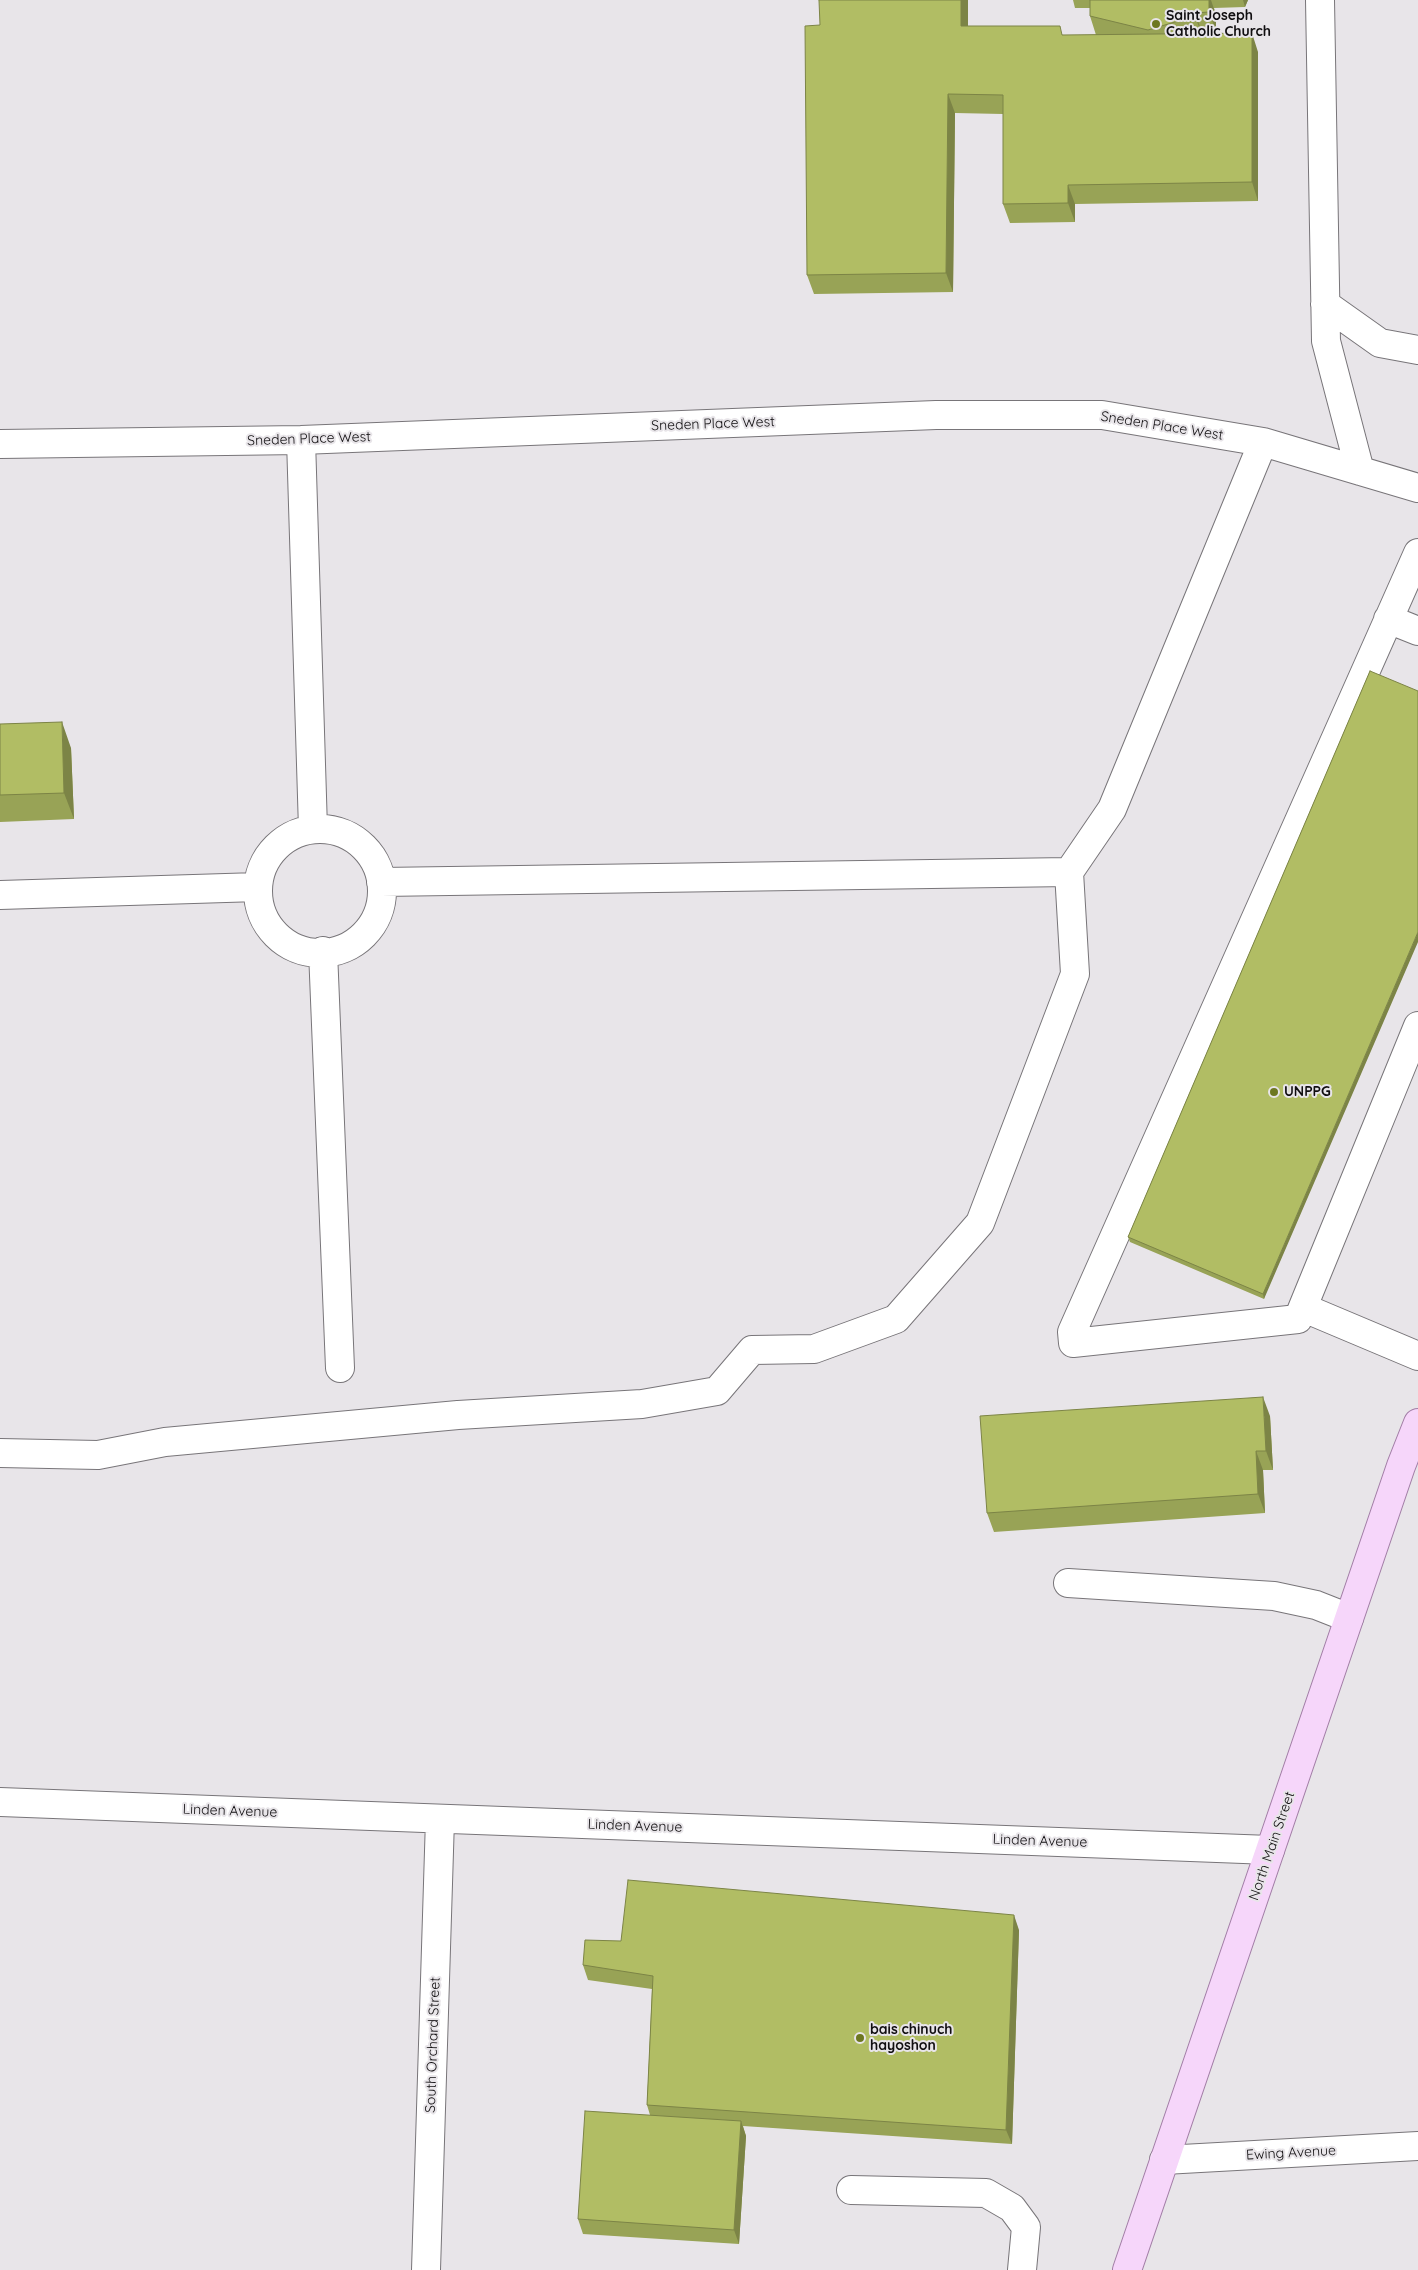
<!DOCTYPE html>
<html>
<head>
<meta charset="utf-8">
<style>
  body { margin:0 }
  canvas { display:block; background:#e8e5e9 }
</style>
</head>
<body>
<canvas width="1418" height="2270"></canvas>
<script>
const ctx = document.querySelector('canvas').getContext('2d');
ctx.lineJoin = 'round';
const poly = rows => new Path2D(rows.map(r => 'M' + r).join(''));
function trace(path, color, width, dash) { ctx.strokeStyle = color; ctx.lineWidth = width; ctx.lineCap = dash ? 'butt' : 'round'; ctx.setLineDash(dash || []); ctx.stroke(path); }
function paint(path, color) { ctx.fillStyle = color; ctx.fill(path, 'evenodd'); }
function label(font, color, halo, rows, align = 'center') {
  ctx.font = font + ' Quicksand,sans-serif'; ctx.lineWidth = 4; ctx.setLineDash([]); ctx.textBaseline = 'middle'; ctx.strokeStyle = halo; ctx.fillStyle = color; for (const [text, x, y, turn = 0] of rows) {
    ctx.save(); ctx.translate(x, y); ctx.rotate((+turn || 0) * Math.PI / 180); ctx.textAlign = isNaN(turn) ? turn : align; if (halo) ctx.strokeText(text, 0, 0); ctx.fillText(text, 0, 0); ctx.restore();
  }
}
const minor = poly([
  [1320,0,1326,341,1360,471],
  [1325,304,1380,343,1418,350],
  [301,440,313,829],
  [0,444,301,440,936,415,1102,415,1263,442,1418,488],
  [1418,553,1072,1332,1073,1343,1298,1319,1418,1026],
  [1388,619,1418,631],
  '258 891a62 62 0 1 1 124 0a62 62 0 1 1-124 0Z',
  [381,882,1069,872,1112,809,1263,442],
  [0,895,258,887],
  [323,951,340,1368],
  [1304,1308,1418,1356],
  [0,1453,98,1455,165,1442,458,1415,642,1404,717,1391,752,1350,814,1349,896,1319,980,1223,1075,974,1069,872],
  [1068,1583,1274,1596,1316,1605,1349,1618],
  [0,1802,1270,1850],
  [1164,2160,1418,2146],
  [851,2190,986,2193,1012,2208,1026,2227,1022,2270],
  [426,2270,440,1819]
]);
const major = poly([
  [1127,2270,1401,1466,1418,1423]
]);
const wall = poly([
  [1073,0,1248,0,1245,7,1214,8,1216,15,1216,31,1202,32,1202,34,1258,52,1258,201,1075,204,1075,222,1010,223,1003,204,1003,114,955,113,953,292,814,294,807,275,968,26,1064,35,1096,35,1090,16,1090,8,1075,8],
  [1370,671,1264,1299,1130,1242,1128,1237],
  [0,724,71,748,74,819,0,822],
  [1270,1416,1273,1470,1263,1470,1265,1513,994,1532,987,1513],
  [1019,1930,1012,2144,743,2126,746,2136,739,2244,583,2234,578,2219,650,2115,647,2105,652,1989,588,1980,583,1965,621,1941]
]);
const shadedWall = poly([
  [961,0,968,0,968,45,961,26],
  [1209,0,1211,0,1216,15,1216,31,1209,12],
  [1243,0,1248,0,1245,7],
  [1195,13,1202,32,1202,35,1195,16],
  [1252,33,1258,52,1258,201,1252,182],
  [948,94,955,113,953,292,946,273],
  [1068,185,1075,204,1075,222,1068,203],
  [62,722,71,748,74,819,64,793],
  [1418,932,1418,942,1264,1299,1263,1294],
  [1263,1397,1270,1416,1273,1470,1266,1451],
  [1256,1451,1263,1470,1265,1513,1258,1494],
  [1014,1915,1019,1930,1012,2144,1006,2130],
  [741,2121,746,2136,739,2244,734,2230]
]);
const building = poly([
  [819,0,961,0,961,26,1060,26,1062,35,1252,33,1252,182,1068,185,1068,203,1003,204,1003,95,948,94,946,273,807,275,805,26,820,25,819,0],
  [1090,0,1209,0,1209,12,1195,13,1195,16,1148,30,1090,16,1090,0],
  [1370,671,1418,691,1418,932,1263,1294,1128,1237,1370,671],
  [62,722,64,793,0,795,0,724,62,722],
  [1263,1397,1266,1451,1256,1451,1258,1494,987,1513,980,1416,1263,1397],
  [628,1880,1014,1915,1006,2130,647,2105,653,1976,583,1965,585,1940,621,1941,628,1880],
  [585,2111,741,2121,734,2230,578,2219,585,2111]
]);
const markers = [
  [1156,24,5,"#6d7721"],
  [1274,1092,5,"#6d7721"],
  [860,2038,5,"#6d7721"]
];
const poiNames = [
  ["Saint Joseph",1166,16],
  ["Catholic Church",1166,32],
  ["UNPPG",1284,1092],
  ["bais chinuch",870,2030],
  ["hayoshon",870,2046]
];
const streetNames = [
  ["Sneden Place West",713,424,-2],
  ["Sneden Place West",1162,426,9],
  ["Sneden Place West",309,439,-2],
  ["Linden Avenue",230,1811,2],
  ["Linden Avenue",635,1826,2],
  ["Linden Avenue",1040,1841,2],
  ["North Main Street",1272,1846,-71],
  ["South Orchard Street",433,2045,-88],
  ["Ewing Avenue",1291,2153,-3]
];
trace(minor, '#787579', 30);
trace(major, '#a27ea6', 30);
trace(minor, '#fff', 28);
trace(major, '#f6d6fa', 28);
paint(wall, '#98a356');
paint(shadedWall, '#7c8446');
paint(building, '#b1bd64');
trace(building, '#7c8446', 1);
for (const [x, y, r, color] of markers) { const dot = new Path2D(); dot.arc(x, y, r, 0, 2 * Math.PI); ctx.fillStyle = color; ctx.fill(dot); trace(dot, '#e8e5e9', 2); }
label('bold 14px', '#100e10', '#e8e5e9', poiNames, 'left');
label('14px', '#100e10', '#e8e5e9', streetNames);
</script>
</body>
</html>
